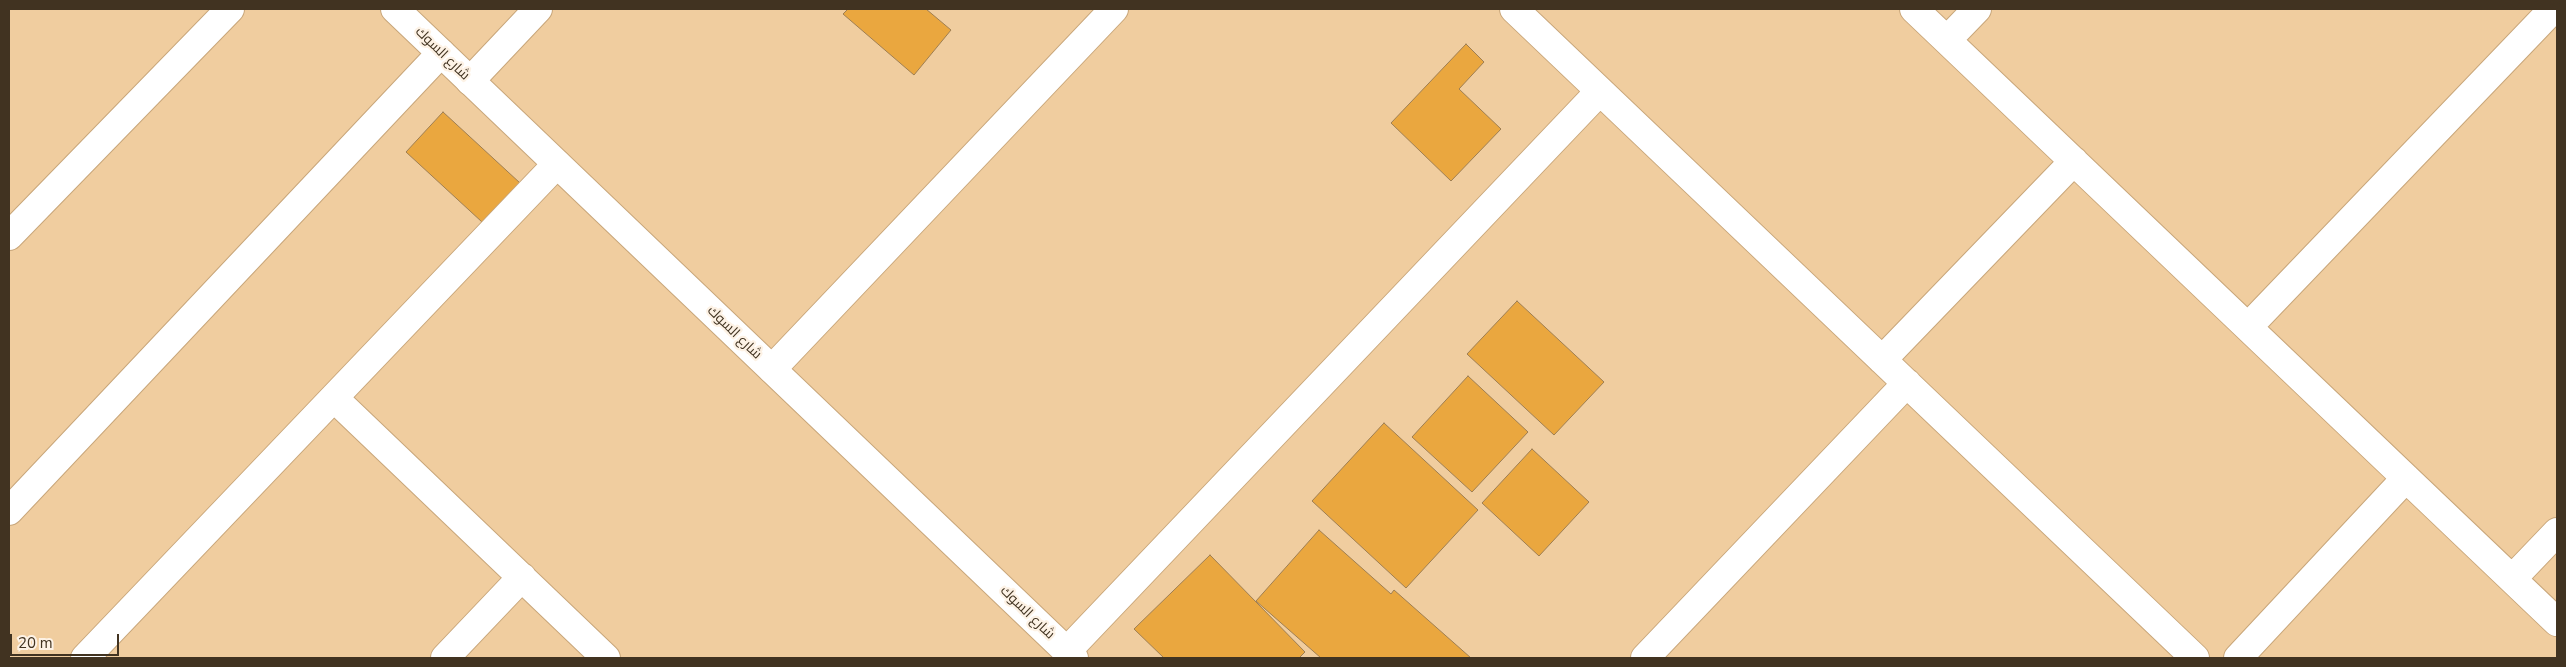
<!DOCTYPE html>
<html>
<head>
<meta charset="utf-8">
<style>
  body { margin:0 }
  #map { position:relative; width:2566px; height:667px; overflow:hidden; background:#f0cd9f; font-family:"Nunito Sans",sans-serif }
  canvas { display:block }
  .frame { position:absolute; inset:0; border:10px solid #413321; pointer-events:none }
  .scale { position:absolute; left:10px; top:634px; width:109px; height:22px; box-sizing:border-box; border:2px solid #413321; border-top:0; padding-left:6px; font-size:15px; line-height:18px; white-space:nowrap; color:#413321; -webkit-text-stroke:4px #fdf2e5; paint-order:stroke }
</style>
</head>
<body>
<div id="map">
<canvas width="2566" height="667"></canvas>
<div class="frame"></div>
<div class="scale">20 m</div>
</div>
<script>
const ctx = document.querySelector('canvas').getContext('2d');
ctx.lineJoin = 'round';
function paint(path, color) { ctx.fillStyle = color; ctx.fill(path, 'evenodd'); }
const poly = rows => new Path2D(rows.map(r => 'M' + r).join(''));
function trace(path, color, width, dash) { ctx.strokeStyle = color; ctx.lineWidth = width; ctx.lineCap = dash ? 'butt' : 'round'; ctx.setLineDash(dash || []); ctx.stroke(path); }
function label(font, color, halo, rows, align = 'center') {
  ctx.font = font + ' "Nunito Sans",Cairo,sans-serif'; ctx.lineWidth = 4.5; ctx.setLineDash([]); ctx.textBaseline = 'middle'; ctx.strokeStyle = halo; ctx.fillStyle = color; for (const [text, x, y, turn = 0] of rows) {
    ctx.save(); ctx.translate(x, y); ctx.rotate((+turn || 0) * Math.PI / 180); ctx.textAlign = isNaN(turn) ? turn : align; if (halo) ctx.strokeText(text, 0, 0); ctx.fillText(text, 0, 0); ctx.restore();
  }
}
const building = poly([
  [848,9,926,9,951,30,914,75,843,14,848,9],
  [1466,44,1484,62,1459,89,1501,129,1451,181,1391,123,1466,44],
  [443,112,520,183,482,222,406,152,443,112],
  [1517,301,1604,382,1554,435,1467,354,1517,301],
  [1468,376,1528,432,1472,492,1412,437,1468,376],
  [1384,423,1478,510,1406,588,1312,501,1384,423],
  [1532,449,1589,502,1539,556,1482,503,1532,449],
  [1319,530,1391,594,1394,590,1471,658,1321,658,1256,601,1319,530],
  [1210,555,1305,652,1299,658,1164,658,1134,629,1210,555]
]);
const minor = poly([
  [1514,9,2195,658],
  [1914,9,2557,622],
  [1947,40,1977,9],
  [470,81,538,9],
  [9,236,230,9],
  [2248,327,2553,9],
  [1882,360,2074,161],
  [772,369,1114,9],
  [334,398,606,658],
  [9,511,441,53],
  [2512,579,2557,532],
  [1067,651,1600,91],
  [85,658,557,164],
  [445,658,522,577],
  [1645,658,1907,383],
  [2238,658,2406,478]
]);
const tertiary = poly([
  [395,9,1074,658]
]);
const streetNames = [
  ["شارع السوك",442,54,44],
  ["شارع السوك",734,333,44],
  ["شارع السوك",1027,613,44]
];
paint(building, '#eaa73f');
trace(building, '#9e7e52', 1);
trace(minor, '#c8a67a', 30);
trace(tertiary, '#c8a67a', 30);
trace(minor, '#fff', 28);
trace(tertiary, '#fff', 28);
label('14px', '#413321', '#fdf2e5', streetNames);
</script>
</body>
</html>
